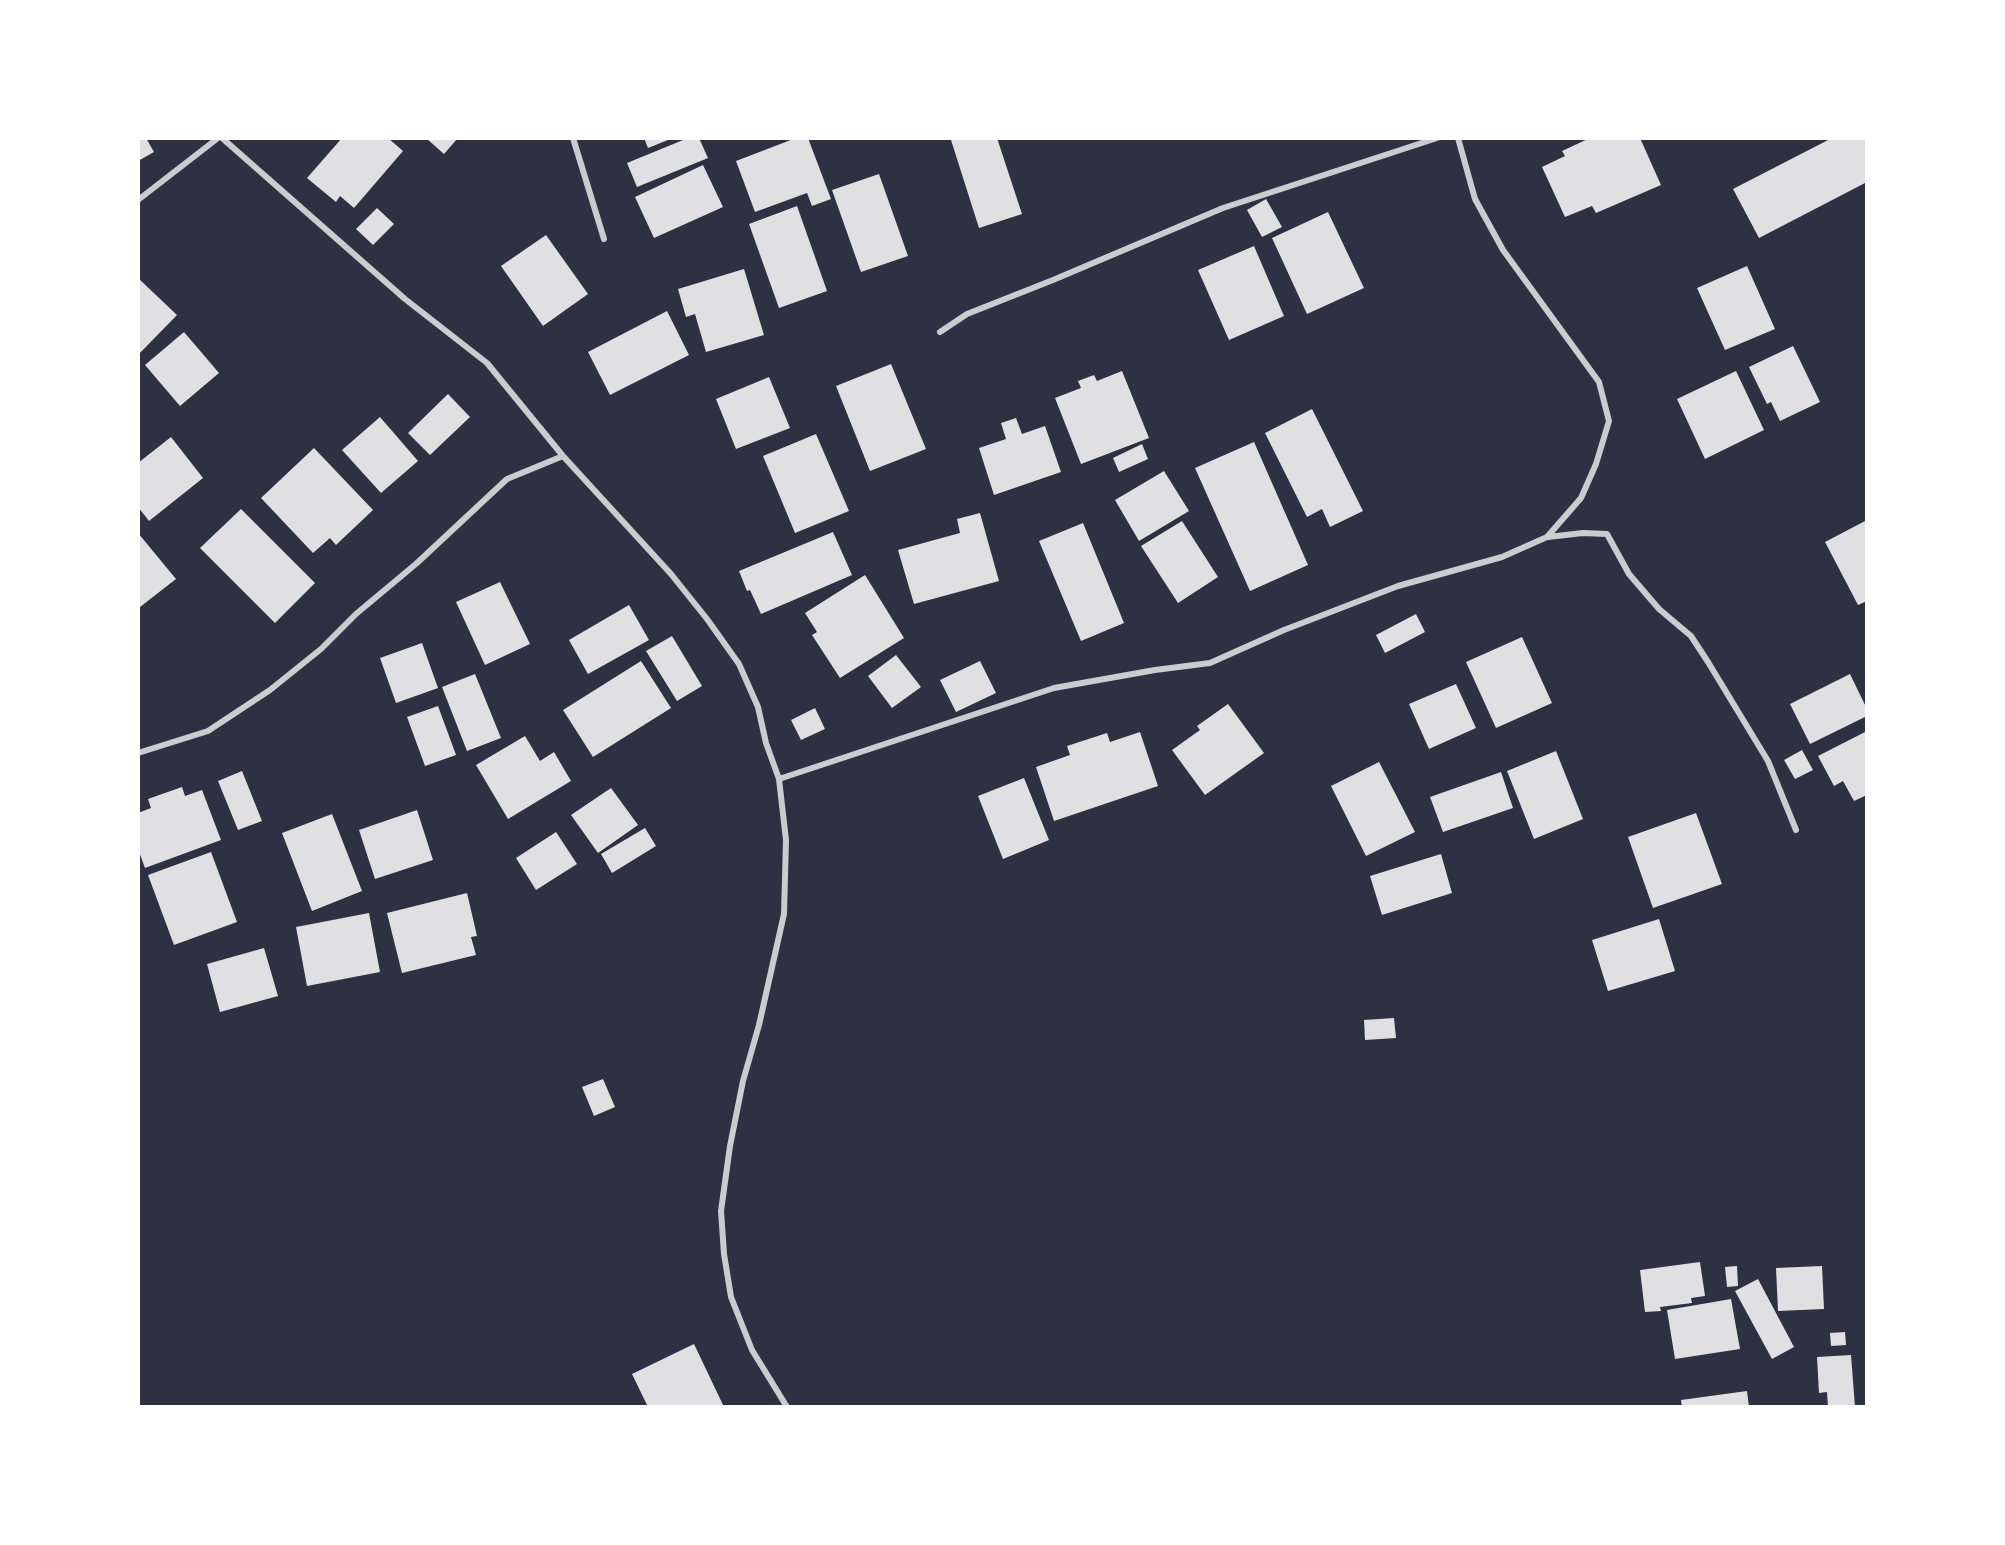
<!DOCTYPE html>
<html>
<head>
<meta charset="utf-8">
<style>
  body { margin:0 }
  #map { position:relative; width:2005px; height:1545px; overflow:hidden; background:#2d3142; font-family:"Source Sans 3",sans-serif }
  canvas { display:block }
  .frame { position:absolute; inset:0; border:140px solid #fff; pointer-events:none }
</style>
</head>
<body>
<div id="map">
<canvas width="2005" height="1545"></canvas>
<div class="frame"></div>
</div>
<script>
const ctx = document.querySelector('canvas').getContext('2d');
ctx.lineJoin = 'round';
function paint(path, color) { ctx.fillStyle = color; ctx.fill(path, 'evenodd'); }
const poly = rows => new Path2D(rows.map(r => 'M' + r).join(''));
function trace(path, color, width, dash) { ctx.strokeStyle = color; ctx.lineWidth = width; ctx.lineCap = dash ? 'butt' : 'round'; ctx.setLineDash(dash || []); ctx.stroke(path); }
const building = poly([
  [138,138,146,138,154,152,138,161],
  [342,138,388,138,403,151,354,208,340,196,336,202,307,178],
  [426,138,458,138,444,154],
  [644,138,673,138,648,148],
  [688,138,699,138,708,158,637,187,627,163],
  [796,138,808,138,831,199,812,206,807,193,755,212,736,161],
  [958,138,997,138,1022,214,979,228,951,140],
  [1590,138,1640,138,1661,185,1596,213,1592,206,1565,217,1542,167,1565,156,1562,151],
  [1832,138,1867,138,1867,182,1759,238,1733,189],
  [703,165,723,207,654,238,635,197],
  [879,174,908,256,861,272,832,190],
  [1266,199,1282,227,1262,237,1247,210],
  [797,206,827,291,779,308,749,224],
  [377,208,394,224,373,245,356,229],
  [1328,212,1364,288,1307,314,1272,238],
  [546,235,588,294,543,326,501,266],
  [1254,246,1284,316,1229,340,1198,270],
  [1747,266,1775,329,1725,350,1697,288],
  [744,269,764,335,706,352,695,314,686,317,678,289],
  [138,278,177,315,138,355],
  [667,311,689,355,610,395,588,352],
  [184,332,219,373,180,406,145,365],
  [1793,346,1820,402,1780,421,1771,402,1767,404,1749,367],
  [891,364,926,449,870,471,836,386],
  [1122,371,1149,438,1081,464,1055,398,1081,388,1078,381,1094,375,1097,381],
  [1736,371,1764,430,1705,459,1677,399],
  [769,377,790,428,736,449,716,399],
  [448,394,470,417,430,455,408,433],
  [1312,409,1363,511,1330,527,1322,509,1307,517,1265,433],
  [380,417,418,461,381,493,342,450],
  [1016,418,1022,434,1045,426,1061,472,994,495,979,448,1006,439,1001,423],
  [816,434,849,511,795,533,763,456],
  [171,437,203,478,149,521,138,507,138,463],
  [1254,442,1308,565,1250,591,1195,468],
  [1142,444,1148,459,1119,472,1113,458],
  [314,448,373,510,336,545,330,538,313,553,261,498],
  [1164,471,1189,511,1139,541,1115,500],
  [241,509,315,583,275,623,200,548],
  [980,513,999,581,914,604,898,550,960,533,957,519],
  [1867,520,1867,601,1858,605,1825,542],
  [1182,521,1218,577,1178,603,1141,546],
  [1083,523,1124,623,1081,641,1039,541],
  [833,532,852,575,761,614,750,590,747,591,739,571],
  [138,533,176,579,140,607,138,605],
  [865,575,904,638,840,678,812,635,817,632,805,613],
  [500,582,530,644,485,665,456,602],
  [629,605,649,640,588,674,569,640],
  [1416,614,1425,632,1385,653,1376,635],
  [672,636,702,686,677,701,646,651],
  [1522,637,1552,703,1496,728,1466,662],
  [422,643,438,688,396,703,380,658],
  [896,655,921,687,892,708,868,676],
  [641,661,671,708,593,757,563,710],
  [980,661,996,693,956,712,940,680],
  [475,674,501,738,467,751,442,687],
  [1850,674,1867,709,1867,716,1810,744,1790,704],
  [1456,684,1476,728,1429,749,1409,704],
  [1228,704,1264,753,1205,795,1172,750,1200,730,1197,726],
  [438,706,456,755,425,766,407,717],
  [815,708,825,729,801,740,791,720],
  [1867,731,1867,795,1854,801,1843,781,1834,786,1818,756],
  [1140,732,1158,786,1054,821,1036,767,1070,755,1067,746,1107,733,1110,742],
  [525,736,540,761,554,752,571,781,508,819,476,765],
  [1802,750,1813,770,1795,779,1784,760],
  [1556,751,1583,819,1534,839,1507,771],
  [1379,762,1415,832,1366,856,1331,786],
  [242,771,262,821,238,830,218,781],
  [1501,772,1513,808,1443,832,1430,797],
  [1024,778,1049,840,1003,859,978,796],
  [182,787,185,796,202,790,221,840,145,868,138,849,138,813,151,808,148,799],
  [611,788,638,825,598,853,571,815],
  [417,810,433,860,375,879,359,830],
  [1696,813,1722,884,1653,908,1628,837],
  [332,814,362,891,312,911,282,833],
  [645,828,656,846,612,873,601,854],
  [556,832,577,864,536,890,516,858],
  [211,852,237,922,174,945,148,875],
  [1441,854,1452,893,1382,915,1370,876],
  [467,893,477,936,471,937,476,955,402,973,387,913],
  [369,913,380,972,307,986,296,927],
  [1659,919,1675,971,1608,991,1592,940],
  [264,948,278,996,220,1012,207,964],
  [1394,1018,1396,1038,1365,1040,1364,1020],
  [603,1079,615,1107,594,1116,582,1087],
  [1700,1262,1705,1296,1691,1298,1692,1303,1660,1307,1661,1311,1645,1312,1640,1270],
  [1737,1266,1738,1286,1727,1287,1725,1267],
  [1822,1266,1824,1309,1778,1311,1776,1268],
  [1758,1279,1794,1347,1772,1359,1735,1291],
  [1731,1299,1740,1349,1675,1359,1667,1310],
  [1845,1332,1846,1345,1831,1346,1830,1333],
  [694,1344,724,1407,648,1407,632,1374],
  [1851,1355,1855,1407,1828,1407,1827,1392,1819,1393,1817,1357],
  [1747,1391,1749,1407,1682,1407,1681,1400]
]);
const minor = poly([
  [222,138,405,299,487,363,563,456,671,574,707,619,739,664,758,707,766,743,779,779,786,840,784,914,759,1025,743,1081,730,1146,721,1211,724,1254,731,1297,752,1350,787,1407],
  [573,138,604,239],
  [138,200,218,138],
  [940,332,967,314,1053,280,1223,208,1437,138],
  [1548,537,1583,533,1607,534,1629,574,1659,609,1691,636,1708,662,1768,761,1796,830],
  [138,753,208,731,270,690,321,649,356,614,417,563,507,479,563,456],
  [779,779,1054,688,1155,670,1210,663,1284,630,1398,586,1502,557,1547,537,1581,498,1596,464,1609,421,1599,382,1503,250,1475,199,1458,138]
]);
paint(building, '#e0e0e3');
trace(minor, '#caccd0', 6);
</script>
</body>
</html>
